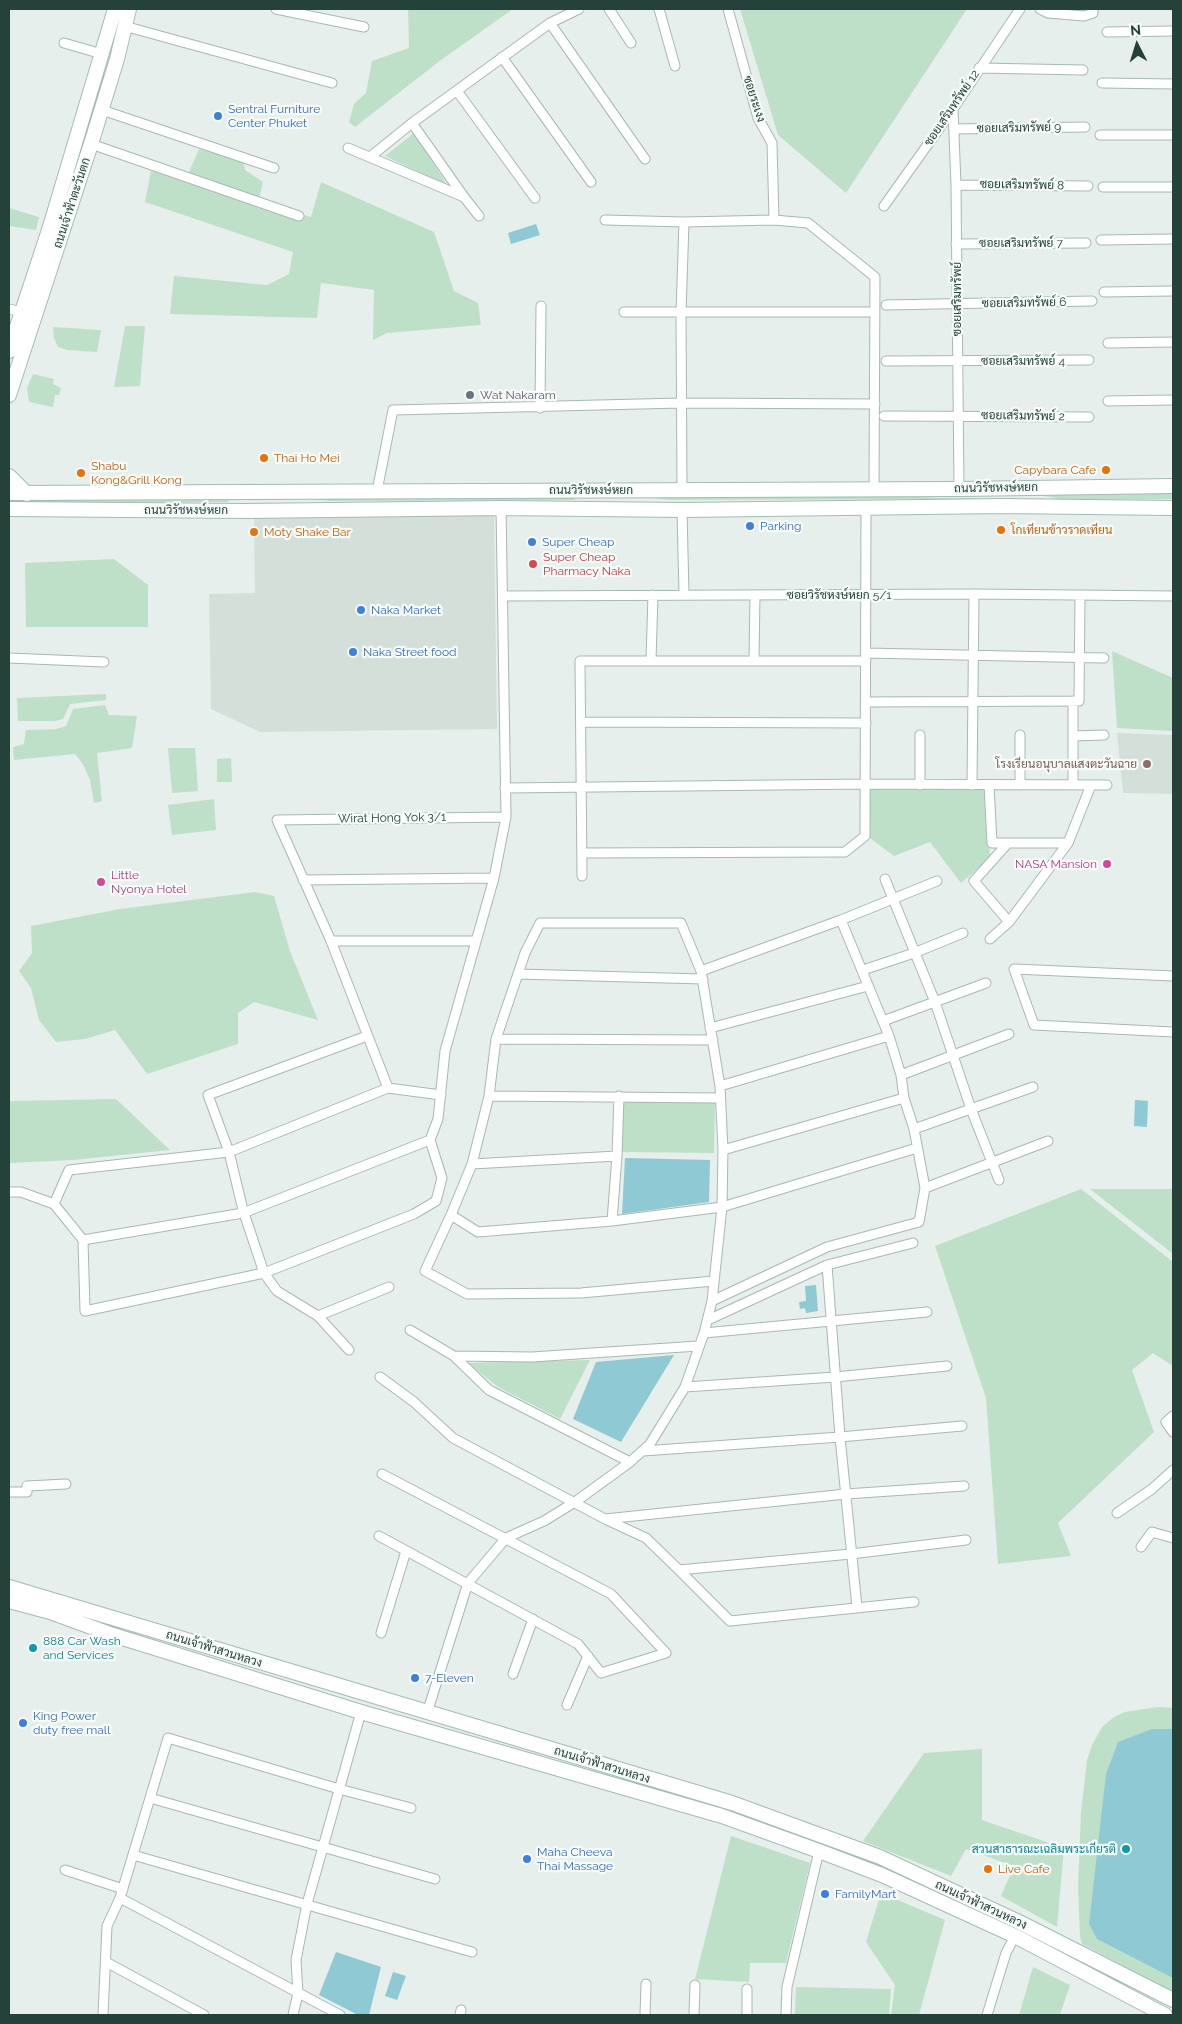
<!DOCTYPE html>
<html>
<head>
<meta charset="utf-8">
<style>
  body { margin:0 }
  #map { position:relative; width:1182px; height:2024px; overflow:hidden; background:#e6efeb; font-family:Raleway,sans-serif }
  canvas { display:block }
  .frame { position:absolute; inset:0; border:10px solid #24423a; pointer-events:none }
  .north { position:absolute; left:1112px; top:20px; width:50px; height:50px; -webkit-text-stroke:4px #f7fbf9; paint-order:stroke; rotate:355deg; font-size:14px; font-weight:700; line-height:20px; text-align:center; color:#24423a }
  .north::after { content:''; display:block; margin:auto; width:18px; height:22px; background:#24423a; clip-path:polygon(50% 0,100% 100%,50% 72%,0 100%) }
</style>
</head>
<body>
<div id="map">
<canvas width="1182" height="2024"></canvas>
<div class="frame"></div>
<div class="north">N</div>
</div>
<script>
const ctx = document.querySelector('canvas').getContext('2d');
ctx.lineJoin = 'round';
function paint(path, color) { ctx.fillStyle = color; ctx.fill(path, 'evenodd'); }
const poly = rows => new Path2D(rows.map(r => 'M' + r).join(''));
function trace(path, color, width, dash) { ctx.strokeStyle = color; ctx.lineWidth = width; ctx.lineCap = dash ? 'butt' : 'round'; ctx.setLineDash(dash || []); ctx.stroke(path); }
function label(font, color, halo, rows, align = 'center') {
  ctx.font = font + ' Raleway,Sarabun,sans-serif'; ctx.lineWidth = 4.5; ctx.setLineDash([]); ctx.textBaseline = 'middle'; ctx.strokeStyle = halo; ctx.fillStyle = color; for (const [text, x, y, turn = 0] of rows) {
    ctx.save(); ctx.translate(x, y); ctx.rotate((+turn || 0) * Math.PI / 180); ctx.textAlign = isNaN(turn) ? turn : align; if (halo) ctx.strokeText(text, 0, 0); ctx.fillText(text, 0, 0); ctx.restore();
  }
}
const built = poly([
  [494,511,497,729,260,732,211,709,209,594,255,593,254,514],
  [1117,733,1173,735,1173,794,1123,793]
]);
const green = poly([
  [408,9,513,9,441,60,355,127,349,122,354,104,366,93,372,61,409,48],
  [740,9,967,9,846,193,778,135],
  [414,133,448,186,385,156],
  [199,149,243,160,245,170,263,182,259,199,188,174],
  [151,171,311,217,321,182,434,232,454,291,478,303,481,325,387,333,373,340,374,290,321,283,317,318,170,314,174,276,267,285,289,274,293,252,145,202],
  [9,208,39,217,36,230,9,226],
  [125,326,145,326,140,386,114,387],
  [53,327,101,330,97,352,67,350,58,347,54,338],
  [33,374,54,379,53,384,61,388,59,395,55,395,53,407,29,402,27,388],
  [1008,494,1173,494,1173,499,1064,500,1045,496,1008,496],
  [518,495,541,498,574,498,575,500,329,501,294,497],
  [906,495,935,498,975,498,975,499,670,500,642,497],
  [9,496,165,497,229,500,228,502,17,503,9,502],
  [114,559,148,585,148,627,26,627,25,563],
  [1112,651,1173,678,1173,731,1117,728],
  [106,694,106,700,70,704,63,719,55,721,18,721,17,698],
  [105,705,109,715,137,716,132,748,97,753,102,801,94,803,90,780,83,764,75,754,14,760,13,747,24,744,26,730,56,729,66,726,73,709],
  [168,748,195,748,198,791,172,793],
  [231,758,232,782,217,782,217,759],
  [868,787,986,788,990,858,961,883,930,842,894,856,867,836],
  [214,799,216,830,172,835,168,805],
  [255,892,274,896,290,951,318,1020,254,1002,238,1013,238,1044,147,1074,115,1030,85,1039,56,1042,39,1020,31,988,19,971,32,953,31,926,120,909],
  [116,1099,170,1150,73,1160,9,1163,9,1101],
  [623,1100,715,1101,714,1153,622,1152],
  [1081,1189,1173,1262,1173,1366,1153,1353,1132,1370,1154,1432,1058,1523,1071,1556,998,1564,986,1398,935,1246],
  [1090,1189,1173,1189,1173,1254],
  [590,1360,560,1419,498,1387,468,1363],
  [1158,1707,1173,1708,1173,1992,1082,1944,1080,1936,1078,1887,1081,1812,1087,1760,1092,1745,1102,1727,1114,1717,1125,1712],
  [982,1749,982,1820,1064,1848,1057,1927,1001,1896,1014,1866,966,1849,951,1876,863,1841,924,1753],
  [731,1836,810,1863,786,1963,750,1963,749,1982,695,1979],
  [881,1893,945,1920,919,2015,891,2015,895,1985,866,1942],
  [1033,1967,1070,1985,1060,2015,1019,2015],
  [796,1987,891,1989,889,2015,795,2015]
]);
const water = poly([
  [536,224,540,235,511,244,508,233],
  [1135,1100,1148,1101,1147,1127,1134,1126],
  [625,1158,710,1160,709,1202,622,1214],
  [816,1285,818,1311,806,1313,805,1308,800,1309,799,1302,806,1301,805,1286],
  [674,1355,621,1442,573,1419,596,1362],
  [1152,1729,1173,1729,1173,1978,1097,1939,1089,1924,1106,1774,1118,1742],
  [336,1952,381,1967,369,2015,358,2015,319,1995],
  [393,1972,406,1976,397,2000,385,1996]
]);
const minor = poly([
  [276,9,364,27],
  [609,9,631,43],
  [659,9,675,66],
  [728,9,758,118,772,143,774,220],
  [1040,9,1048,13,1084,16,1093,13,1093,9],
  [550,23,645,159],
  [124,26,332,83],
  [1107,32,1173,31],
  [64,43,102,54],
  [502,57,591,182],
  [979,68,1083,70],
  [1102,83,1173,84],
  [457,91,535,198],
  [953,109,956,185,959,489],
  [102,110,274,168],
  [412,123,464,197,479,216],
  [954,129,1085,127],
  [1100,135,1173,135],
  [91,144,299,216],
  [348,148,464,197],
  [370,157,412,123,550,23,579,9],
  [956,185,1088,186],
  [1103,187,1173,187],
  [884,206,953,109,1020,9],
  [605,220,684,222,774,220,808,223,875,277,874,489],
  [1101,240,1173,239],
  [956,244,1086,243],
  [1104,292,1173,291],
  [886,305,1092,301],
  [9,309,22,312],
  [624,312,875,312],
  [1108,343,1173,342],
  [886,361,1089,360],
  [1108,401,1173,400],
  [540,408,541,306],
  [884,416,1089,417],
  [682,490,681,313,684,222],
  [377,491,393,410,681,403,875,404],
  [682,510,684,595],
  [504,596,974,594,1173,596],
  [866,653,1104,658],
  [9,658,104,662],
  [651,660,653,595],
  [754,660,755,595],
  [1073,701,1073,785],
  [866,702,1079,701,1080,596],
  [582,722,866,723],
  [920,735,920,785],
  [1020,735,1020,785],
  [1073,736,1104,735],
  [972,785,974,594],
  [989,785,992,843,1008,843,974,881,1009,922],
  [505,788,865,784,1107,785],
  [1008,843,1068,843],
  [582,853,845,852,865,836,866,508],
  [582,876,580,661,866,661],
  [885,879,935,1002,971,1109,999,1180],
  [303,880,494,878],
  [990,939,1009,922,1068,843,1091,785],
  [331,941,475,941],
  [863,970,914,953,963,933],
  [701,971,841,920,937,881],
  [518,974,703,979],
  [1173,976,1014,969,1034,1025,1173,1032],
  [883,1021,986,983],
  [710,1028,868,986],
  [496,1039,713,1040],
  [901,1075,1009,1034],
  [720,1086,889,1036],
  [388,1088,331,941,277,820,506,817],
  [489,1096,720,1098],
  [914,1129,1033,1087],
  [723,1150,904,1098],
  [472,1164,617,1156],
  [925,1188,1048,1141],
  [9,1192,21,1192,54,1204,83,1240,85,1311,264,1273,414,1214,436,1201,442,1178,430,1140,438,1119,445,1051,494,878,506,817,501,508],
  [54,1204,69,1170,229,1152,388,1088,441,1095],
  [451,1215,478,1232,612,1221,722,1207,917,1148],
  [612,1221,617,1156,619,1096],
  [83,1240,243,1213,430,1140],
  [827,1265,840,1437,857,1607],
  [712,1301,827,1247,919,1222,925,1188,914,1129,904,1098,901,1075,889,1036,841,920],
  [318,1316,389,1287],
  [708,1320,827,1265,913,1243],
  [410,1330,454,1356,489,1390,630,1462],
  [704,1333,927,1312],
  [349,1350,318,1316,277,1291,264,1273,243,1210,229,1152,208,1095,367,1036],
  [454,1356,532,1357,698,1346],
  [380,1377,414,1402,453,1438,605,1519,846,1494,964,1486],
  [685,1387,835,1377,947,1366],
  [1173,1416,1166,1422,1173,1432],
  [643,1451,840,1437,962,1426],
  [9,1492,27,1492,27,1486,66,1484],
  [1117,1513,1152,1489,1173,1470],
  [605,1519,646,1538,679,1570,851,1554,966,1540],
  [379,1536,578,1644,601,1673,666,1653,611,1594,382,1474],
  [1141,1547,1152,1532,1173,1538],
  [679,1570,730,1621,914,1602],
  [381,1633,406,1551],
  [513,1674,533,1619],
  [567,1705,588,1656],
  [427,1713,468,1583,506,1538,544,1521,575,1502,630,1462,650,1444,685,1387,704,1333,712,1301,722,1207,723,1150,720,1086,701,971,681,923,540,923,525,953,496,1039,489,1096,472,1164,451,1215,425,1271,467,1294,581,1293,714,1281],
  [150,1798,435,1879],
  [133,1855,472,1952],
  [65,1870,123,1889],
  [120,1898,340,2015],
  [106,1962,204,2015],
  [103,2015,107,1926,120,1898,168,1738,339,1789,411,1808],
  [293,2015,298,1993,296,1960,307,1904,361,1712],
  [460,2015,461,2010],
  [645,2015,646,1984],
  [694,2015,695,1985],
  [747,2015,747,1989],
  [786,2015,787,1987,819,1851],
  [987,2015,1006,1953,1015,1936]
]);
const secondary = poly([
  [9,351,49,230,115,9],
  [9,395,91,144,117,59,129,9],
  [9,476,27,494],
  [9,493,959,489,1173,486],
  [9,509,245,511,501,508,682,510,1003,506,1173,508],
  [9,1587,732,1803,880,1857,1019,1922,1173,2000],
  [9,1601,50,1612,113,1635,361,1712,722,1816,819,1851,882,1875,1015,1936,1165,2015]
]);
const markers = [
  [218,116,5,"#3f7fe0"],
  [470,395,5,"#6b7280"],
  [264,458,5,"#e8710a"],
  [1106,470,5,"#e8710a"],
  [81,473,5,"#e8710a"],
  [750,526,5,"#3f7fe0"],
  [1001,530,5,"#e8710a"],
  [254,532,5,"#e8710a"],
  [532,542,5,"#3f7fe0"],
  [533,564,5,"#e0444e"],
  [361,610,5,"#3f7fe0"],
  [353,652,5,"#3f7fe0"],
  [1147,764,5,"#8d6e63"],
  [1107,864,5,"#d1479c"],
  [101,882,5,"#d1479c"],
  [33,1648,5,"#0f9aa8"],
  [415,1678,5,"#3f7fe0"],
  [23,1723,5,"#3f7fe0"],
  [1126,1849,5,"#0f9aa8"],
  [527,1859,5,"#3f7fe0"],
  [988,1869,5,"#e8710a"],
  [825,1894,5,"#3f7fe0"]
];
const streetNames = [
  ["ซอยระเงง",754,99,72],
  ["ซอยเสริมทรัพย์ 12",952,108,-56],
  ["ซอยเสริมทรัพย์ 9",1019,128,-1],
  ["ซอยเสริมทรัพย์ 8",1022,185,1],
  ["ถนนเจ้าฟ้าตะวันตก",72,203,-72],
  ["ซอยเสริมทรัพย์ 7",1021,243],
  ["ซอยเสริมทรัพย์",957,299,-90],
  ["ซอยเสริมทรัพย์ 6",1024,303,-1],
  ["ซอยเสริมทรัพย์ 4",1023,361],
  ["ซอยเสริมทรัพย์ 2",1023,416,1],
  ["ถนนวิรัชหงษ์หยก",996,488,-1],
  ["ถนนวิรัชหงษ์หยก",591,490],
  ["ถนนวิรัชหงษ์หยก",186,510],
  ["ซอยวิรัชหงษ์หยก 5/1",839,595],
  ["Wirat Hong Yok 3/1",392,818,-1],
  ["ถนนเจ้าฟ้าสวนหลวง",214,1649,17],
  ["ถนนเจ้าฟ้าสวนหลวง",602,1765,17],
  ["ถนนเจ้าฟ้าสวนหลวง",981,1905,25]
];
const shopNames = [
  ["Sentral Furniture",228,109],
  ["Center Phuket",228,123],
  ["Parking",760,526],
  ["Super Cheap",542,542],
  ["Naka Market",371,610],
  ["Naka Street food",363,652],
  ["7-Eleven",425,1678],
  ["King Power",33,1716],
  ["duty free mall",33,1730],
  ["Maha Cheeva",537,1852],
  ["Thai Massage",537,1866],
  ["FamilyMart",835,1894]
];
const worshipNames = [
  ["Wat Nakaram",480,395]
];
const foodNames = [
  ["Thai Ho Mei",274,458],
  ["Shabu",91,466],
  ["Kong&Grill Kong",91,480],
  ["Capybara Cafe",1096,470,"right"],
  ["โกเทียนข้าวราดเทียน",1011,530],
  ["Moty Shake Bar",264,532],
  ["Live Cafe",998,1869]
];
const healthNames = [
  ["Super Cheap",543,557],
  ["Pharmacy Naka",543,571]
];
const educationNames = [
  ["โรงเรียนอนุบาลแสงตะวันฉาย",1137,764]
];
const hotelNames = [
  ["NASA Mansion",1097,864],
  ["Little",111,875,"left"],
  ["Nyonya Hotel",111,889,"left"]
];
const cultureNames = [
  ["888 Car Wash",43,1641],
  ["and Services",43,1655],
  ["สวนสาธารณะเฉลิมพระเกียรติ",1116,1849,"right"]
];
paint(built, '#d4dfda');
paint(green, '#bfe0c8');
paint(water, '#8ec9d4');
trace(minor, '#a8b8b2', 11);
trace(secondary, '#a4bbb3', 16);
trace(minor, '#fff', 9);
trace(secondary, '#fff', 14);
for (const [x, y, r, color] of markers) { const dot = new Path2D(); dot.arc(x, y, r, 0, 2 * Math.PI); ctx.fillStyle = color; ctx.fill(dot); trace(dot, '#f7fbf9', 2); }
label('12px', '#24423a', '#f7fbf9', streetNames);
label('12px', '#366cbe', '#f7fbf9', shopNames, 'left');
label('12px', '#5b616d', '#f7fbf9', worshipNames, 'left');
label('12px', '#c56008', '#f7fbf9', foodNames, 'left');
label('12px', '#be3a42', '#f7fbf9', healthNames, 'left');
label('12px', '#785e54', '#f7fbf9', educationNames, 'right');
label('12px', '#b23c85', '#f7fbf9', hotelNames, 'right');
label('12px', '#0d838f', '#f7fbf9', cultureNames, 'left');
</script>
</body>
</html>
